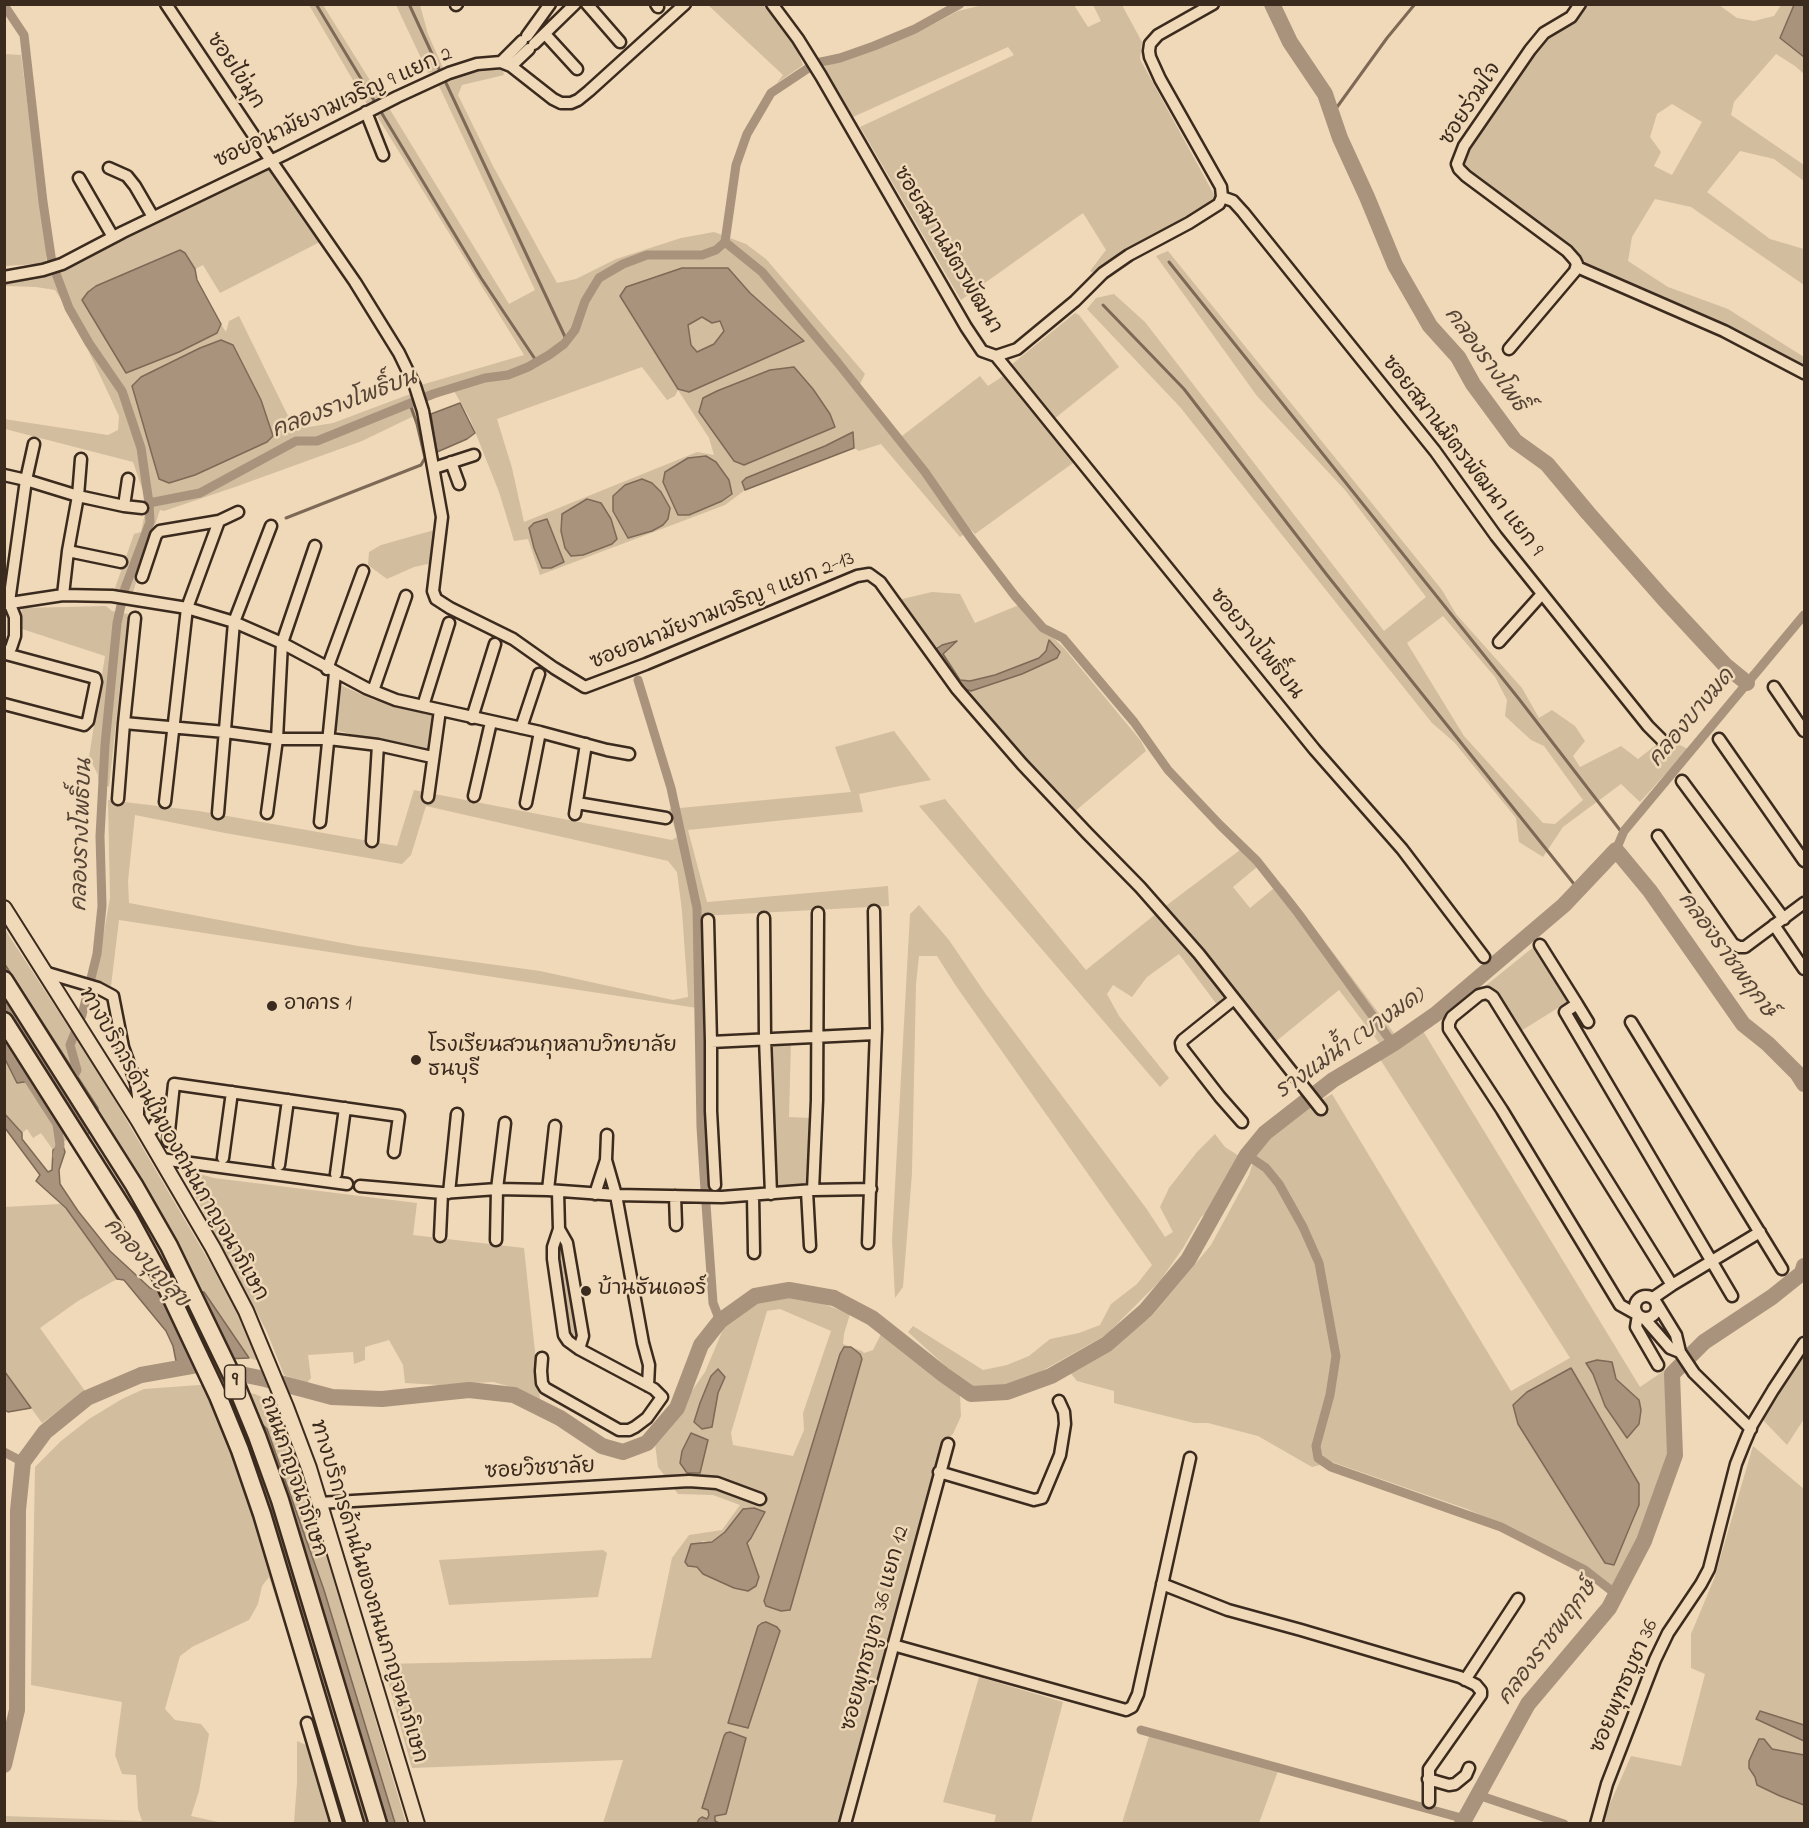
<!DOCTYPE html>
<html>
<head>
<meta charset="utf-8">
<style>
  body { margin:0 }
  #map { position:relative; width:1809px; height:1828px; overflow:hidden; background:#f0d9b8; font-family:"Indie Flower",sans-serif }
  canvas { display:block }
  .frame { position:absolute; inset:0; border:6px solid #3b2a1e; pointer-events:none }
</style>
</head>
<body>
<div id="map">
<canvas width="1809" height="1828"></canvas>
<div class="frame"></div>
</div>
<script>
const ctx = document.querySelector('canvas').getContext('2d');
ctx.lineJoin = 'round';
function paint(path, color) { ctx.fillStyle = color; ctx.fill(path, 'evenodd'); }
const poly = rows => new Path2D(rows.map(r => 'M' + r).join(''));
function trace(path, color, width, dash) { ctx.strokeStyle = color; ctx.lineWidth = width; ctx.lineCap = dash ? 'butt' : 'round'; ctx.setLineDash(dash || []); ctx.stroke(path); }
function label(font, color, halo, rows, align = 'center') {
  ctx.font = font + ' "Indie Flower","Playpen Sans Thai",sans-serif'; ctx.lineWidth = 5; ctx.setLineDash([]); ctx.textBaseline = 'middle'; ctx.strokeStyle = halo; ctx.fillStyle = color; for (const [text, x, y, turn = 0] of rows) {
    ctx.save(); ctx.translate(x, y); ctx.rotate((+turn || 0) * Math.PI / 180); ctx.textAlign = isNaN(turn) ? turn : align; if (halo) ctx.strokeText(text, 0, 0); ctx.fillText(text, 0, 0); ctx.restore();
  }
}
const green = poly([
  [309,5,323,5,381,98,368,106],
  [396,5,420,5,428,34,444,70,428,73],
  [708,5,763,5,793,40,803,65,777,83,783,75],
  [983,5,1074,5,1088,27,1101,21,1093,5,1122,5,1142,42,1140,59,1217,200,1095,274,1090,271,1106,250,1083,213,961,300,860,127,1014,55,1008,47,853,117,823,67,917,33,958,11],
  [1582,5,1719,5,1737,18,1754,21,1774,16,1781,5,1794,5,1780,38,1804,57,1804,74,1795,66,1776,54,1734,102,1731,115,1804,165,1804,181,1774,159,1740,151,1707,192,1770,239,1804,249,1804,285,1691,207,1655,199,1632,237,1628,261,1668,287,1728,309,1804,357,1804,368,1785,356,1583,263,1466,167,1463,161,1467,150,1513,83,1540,47,1557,30,1570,25],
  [1672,104,1702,122,1672,175,1654,166,1661,152,1650,137,1657,114],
  [5,54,21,55,47,251,46,262,37,264,5,266],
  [484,67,502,68,504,75,462,85,458,95,493,166,557,283,576,279,616,259,681,238,714,232,746,244,766,259,865,374,860,384,902,436,980,376,988,386,1003,376,1073,463,975,534,971,530,960,537,881,444,859,451,854,448,853,432,825,446,742,482,745,490,725,505,540,575,528,539,514,541,499,492,470,419,454,391,417,405,420,413,362,441,235,487,164,511,160,510,133,592,114,591,134,534,141,532,147,503,133,462,5,429,4,419,108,435,118,430,119,416,72,316,55,290,36,287,5,286,5,279,43,275,63,269,271,169,276,172,320,242,220,293,203,265,195,269,185,253,125,369,126,373,179,352,217,333,221,324,226,332,229,321,239,316,290,420,309,427,333,423,413,393,421,385,524,355,377,116,389,108,509,304,535,290,439,86,439,82],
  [682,268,728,268,750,293,689,392],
  [233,345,261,400,273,435,267,442,195,475,169,483,159,479,132,386,141,377,200,348],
  [642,367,667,400,675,396,678,390,709,438,714,455,697,452,524,522,512,468,497,419],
  [794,367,835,427,745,464,734,461,724,446,717,391,770,370],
  [562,514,617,539,611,544,583,555,565,548,561,531],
  [1168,251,1442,590,1456,614,1522,688,1539,718,1552,710,1575,726,1585,741,1573,756,1580,767,1621,746,1638,759,1665,738,1688,749,1640,802,1621,784,1563,827,1543,857,1519,842,1516,818,1454,742,1432,723,1180,407,1087,309,1096,298,1114,294,1145,322,1384,631,1426,597,1345,490,1257,396,1156,256],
  [1443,616,1495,677,1507,700,1505,716,1531,740,1544,746,1583,800,1555,824,1543,823,1464,736,1407,643],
  [1075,313,1079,315,1119,367,1054,419,1011,365],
  [702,317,720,320,724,331,714,344,697,352,691,345,688,324],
  [438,529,432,563,414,567,387,579,368,565,369,552,381,545],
  [932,592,960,594,975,623,1019,605,1064,648,1141,741,1146,751,1073,813,954,681,898,600],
  [956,643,943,654,960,680,970,681,995,675,1039,658,1047,651,1057,658,1022,674,971,691,956,681,936,649],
  [106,606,112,611,128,614,109,787,98,781,98,775,89,757,105,656,19,628,22,608],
  [338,684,374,700,432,714,434,718,430,752,334,730],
  [894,731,931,780,859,794,863,812,688,830,707,902,888,886,889,906,701,916,697,1008,119,920,111,986,95,981,110,898,108,800,199,811,397,846,414,790,672,840,677,837,669,809,851,792,835,747],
  [426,806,668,861,677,872,682,911,688,997,673,1000,540,971,358,946,129,903,128,881,135,815,225,833,402,864,411,855],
  [945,799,1086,970,1157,913,1198,960,1227,1001,1218,1006,1179,954,1147,977,1132,997,1113,985,1107,994,1119,1016,1169,1078,1160,1087,919,806],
  [1240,850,1257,867,1233,887,1250,908,1273,889,1283,886,1396,1036,1380,1044,1339,990,1274,1043,1163,908],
  [919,905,949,940,985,993,1146,1208,1165,1237,1173,1232,1160,1207,1169,1188,1197,1152,1215,1134,1225,1147,1239,1156,1210,1210,1201,1217,1183,1248,1160,1281,1106,1335,1022,1382,980,1390,962,1381,908,1332,913,1326,983,1370,1007,1365,1029,1356,1050,1339,1079,1333,1100,1325,1111,1304,1137,1284,1152,1265,956,986,937,956,919,956,916,984,912,1173,903,1287,895,1298,892,1240,910,914],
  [4,928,103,1080,237,1309,263,1362,249,1358,204,1292,159,1291,68,1139,53,1150,41,1133,33,1138,27,1129,22,1133,5,1113],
  [1536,945,1569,1001,1521,1031,1498,991,1484,987],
  [1423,1031,1640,1387,1677,1362,1678,1376,1671,1425,1669,1449,1665,1466,1655,1498,1616,1590,1566,1556,1527,1536,1467,1509,1332,1462,1312,1467,1258,1436,1208,1423,1194,1423,1114,1403,1114,1391,1077,1381,1068,1370,1083,1365,1152,1316,1211,1245,1249,1175,1255,1155,1276,1132,1310,1107,1332,1094,1511,1391,1570,1358,1380,1059],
  [1586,1363,1616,1379,1639,1400,1627,1437,1605,1406,1593,1374],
  [1571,1368,1639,1484,1639,1505,1633,1522,1614,1565,1605,1563],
  [772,1042,791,1042,789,1117,811,1118,808,1186,775,1187,770,1047],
  [192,1172,214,1178,417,1203,413,1235,524,1248,540,1399,519,1389,493,1382,439,1385,405,1383,403,1365,389,1340,365,1347,365,1360,354,1364,353,1352,308,1355,311,1378,307,1383,284,1375,267,1332,188,1183,188,1176],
  [60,1204,66,1208,117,1279,78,1301,40,1328,85,1391,42,1423,5,1372,4,1207],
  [563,1244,578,1333,572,1339,568,1337,556,1252,559,1245],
  [785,1297,821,1303,850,1314,844,1334,843,1344,862,1351,864,1353,873,1350,882,1332,960,1395,961,1416,953,1434,941,1444,901,1599,839,1823,719,1824,715,1821,715,1816,726,1814,703,1808,708,1810,709,1815,707,1819,699,1819,697,1823,603,1823,623,1760,412,1768,383,1664,651,1658,672,1558,689,1535,722,1530,740,1505,713,1495,678,1494,658,1467,655,1444,705,1372,727,1320,746,1305],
  [780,1309,831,1331,803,1413,804,1430,793,1456,733,1445,731,1433,767,1311],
  [840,1354,860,1354,862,1359,790,1610,781,1611,766,1606,764,1600],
  [711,1376,725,1377,718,1393,712,1427,702,1429,694,1422,700,1403],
  [743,1509,747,1543,759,1577,748,1591,717,1581,703,1574,697,1567,702,1541,712,1542,725,1532],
  [1804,1354,1804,1419,1787,1445,1763,1420],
  [199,1385,255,1394,264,1398,267,1412,276,1423,304,1495,314,1512,406,1823,343,1823,339,1809,343,1808,269,1577,262,1586,258,1604,249,1620,192,1647,180,1656,165,1709,175,1720,201,1724,209,1734,199,1791,191,1816,223,1823,5,1824,4,1816,142,1821,138,1809,136,1775,122,1774,115,1755,122,1702,31,1685,35,1467,61,1441,89,1419,122,1399,144,1389],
  [1753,1446,1804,1489,1804,1725,1760,1711,1756,1719,1804,1741,1804,1755,1772,1749,1764,1739,1749,1768,1755,1777,1780,1796,1804,1805,1804,1823,1601,1824,1631,1756,1681,1766,1705,1674,1691,1668,1691,1634,1714,1579],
  [603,1550,607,1553,598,1597,449,1605,439,1560],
  [979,1677,1063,1702,1031,1823,994,1823,996,1815,943,1802],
  [1150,1733,1278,1771,1259,1823,1122,1823],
  [297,1741,306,1745,330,1823,294,1823,297,1782]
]);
const water = poly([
  [1794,5,1804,5,1804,57,1780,38,1794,5],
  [180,250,185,253,195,269,197,280,221,324,217,333,179,352,126,373,82,300,88,292,96,286,180,250],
  [682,268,728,268,750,293,804,341,689,392,678,389,620,296,626,287,682,268],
  [702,317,712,323,720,321,724,331,714,344,697,352,691,345,688,325,702,317],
  [221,340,233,345,261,400,273,436,267,442,195,475,169,483,159,479,132,386,141,377,200,348,221,340],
  [794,367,813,389,830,414,835,427,744,465,734,461,699,412,703,398,717,391,770,370,794,367],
  [460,403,475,433,467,439,437,452,431,414,460,403],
  [853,432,854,448,745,490,742,482,746,478,825,446,853,432],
  [706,456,716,462,729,480,732,494,722,501,689,515,678,515,663,482,665,472,688,458,706,456],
  [642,479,652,483,661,492,670,508,668,519,663,525,652,531,628,538,613,511,613,496,625,485,642,479],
  [587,499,601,503,611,519,617,539,612,544,583,555,571,556,565,548,561,531,562,514,587,499],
  [547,519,564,562,551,568,542,568,534,548,529,528,534,523,547,519],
  [1049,640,1060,652,1057,658,1022,674,971,691,965,689,956,681,936,649,942,645,957,641,943,654,960,680,970,681,995,675,1039,658,1046,651,1049,640],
  [4,963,98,1108,99,1121,87,1135,68,1139,31,1081,17,1083,5,1059,4,963],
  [4,1113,22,1133,22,1139,48,1172,52,1170,53,1150,62,1143,65,1152,59,1170,60,1184,78,1211,110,1251,150,1288,159,1291,204,1292,249,1358,176,1361,173,1346,166,1331,124,1280,117,1279,66,1208,36,1181,40,1175,5,1128,4,1113],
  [844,1347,851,1347,860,1354,862,1359,790,1610,781,1611,766,1606,764,1601,840,1354,844,1347],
  [1597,1360,1612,1362,1616,1379,1639,1400,1641,1410,1639,1424,1627,1438,1605,1406,1593,1374,1586,1363,1597,1360],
  [1571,1368,1639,1484,1639,1505,1614,1565,1605,1563,1518,1424,1513,1405,1527,1392,1571,1368],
  [718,1369,725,1377,718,1393,712,1427,702,1429,694,1422,700,1403,711,1376,718,1369],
  [4,1372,5,1372,31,1408,8,1412,5,1410,4,1372],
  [237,1413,256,1418,267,1429,324,1590,395,1823,349,1823,231,1414,237,1413],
  [691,1433,708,1440,700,1473,687,1473,680,1463,682,1451,691,1433],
  [754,1508,765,1512,751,1538,747,1543,759,1577,756,1586,748,1591,734,1588,703,1574,697,1567,688,1566,685,1562,691,1544,712,1542,725,1532,743,1509,754,1508],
  [766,1622,777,1627,780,1631,748,1728,728,1723,758,1626,762,1623,766,1622],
  [1760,1711,1804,1725,1804,1741,1756,1719,1760,1711],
  [730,1732,746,1738,726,1814,715,1816,715,1821,719,1823,697,1823,699,1819,702,1817,707,1819,709,1815,708,1810,702,1808,724,1736,726,1733,730,1732],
  [1759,1739,1764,1739,1772,1749,1804,1755,1804,1805,1780,1796,1757,1785,1755,1777,1749,1768,1749,1761,1759,1739]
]);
const stream = poly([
  [316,4,481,278,537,362],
  [409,4,439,69],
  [446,83,567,341],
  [1332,114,1387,38,1415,4],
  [1169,262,1519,699,1623,834],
  [1103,305,1184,389,1327,575,1578,889],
  [286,518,421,465,425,458,417,424,410,404]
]);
const canal = poly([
  [4,5,24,35,43,202,52,263,69,308,89,343,122,391,141,448,149,503],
  [725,242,762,272,838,363,925,472,970,537,1015,596,1043,628,1063,638,1134,722,1168,770,1220,825,1257,861,1298,913,1393,1044],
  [638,680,671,788,697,908,701,1127,705,1190],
  [1616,850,1624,831,1804,615],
  [23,1071,57,1124],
  [70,1083,77,1070,70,1045,82,1015,97,954,102,906,100,836,105,745,117,623,125,588,150,522,149,503,200,493,296,441,317,441,433,394,485,378,508,375,528,367,549,355,564,344,575,330,585,301,599,278,623,264,647,255,702,255,716,250,725,242,736,165,747,134,771,93,816,63,840,58,874,46,915,29,960,4],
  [1247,1155,1266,1168,1279,1184,1303,1227,1319,1263,1336,1356,1330,1395,1316,1446,1318,1458,1331,1467,1501,1527,1585,1570,1617,1595],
  [57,1156,60,1145,57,1124,61,1111],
  [706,1204,713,1303,720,1321],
  [203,1352,221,1369],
  [4,1452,23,1462],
  [1141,1730,1465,1819],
  [1478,1795,1564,1824]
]);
const river = poly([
  [1272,4,1290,42,1325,94,1340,138,1367,197,1395,265,1430,326,1458,357,1473,384,1515,441,1547,464,1588,513,1663,598,1725,665,1747,683],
  [4,1765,17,1710,18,1510,23,1462,45,1432,87,1398,141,1375,197,1365,265,1379,332,1397,382,1399,469,1390,514,1395,560,1418,602,1446,623,1452,647,1443,677,1408,701,1345,720,1321,755,1296,789,1290,834,1298,872,1318,944,1375,971,1394,1007,1392,1051,1376,1107,1344,1146,1310,1188,1260,1247,1155,1265,1133,1333,1080,1393,1044,1436,1014,1564,905,1616,850,1650,891,1743,1024,1768,1044,1797,1073,1804,1084],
  [1462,1824,1528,1704,1609,1608,1644,1541,1675,1455,1672,1374,1704,1342,1772,1297,1802,1273,1804,1266]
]);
const minor = poly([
  [166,4,252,133,355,282,399,353,415,386,423,411,442,517,433,591,436,599,450,608,513,639,554,668,585,687,646,664,857,576,869,574,880,582,957,689,1022,764,1087,833,1140,887,1199,954,1321,1109],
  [587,4,620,42],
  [656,4,658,7],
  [772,4,798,39,821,76,966,327,982,351,996,356,1017,349,1075,301,1103,273,1129,255,1189,223,1219,204,1222,197,1221,187,1160,79,1150,57,1149,51,1150,44,1158,35,1213,4],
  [456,5,457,4],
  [545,34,577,69],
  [527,36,550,4],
  [534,44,575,4],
  [501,62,522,41],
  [511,66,529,49],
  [366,112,383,155],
  [109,168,127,176,135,186,153,217],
  [79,178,113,237],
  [1222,197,1233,201,1243,212,1435,451,1496,536,1648,726,1666,744],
  [1577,267,1724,331,1804,373],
  [4,277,43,270,62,264,123,232,283,155,397,97,449,73,477,64,501,62,511,66,553,99,561,103,571,103,578,100,589,91,685,4],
  [1509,349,1575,271,1577,264,1575,260,1567,251,1466,176,1459,169,1457,164,1464,146,1530,50,1544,33,1571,17,1580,4],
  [996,356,1315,750,1402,849,1484,957],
  [451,462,459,484],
  [434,468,474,455],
  [4,475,26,480,78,496,124,506,128,479],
  [124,506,142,508],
  [68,551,121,562],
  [142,577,156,535,160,531,219,521],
  [63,595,68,551,78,496,81,459],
  [4,604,63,595,112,596,187,608,234,622,282,643,366,688,396,700,540,732,607,750,629,754],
  [135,618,124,723,225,732,277,739,329,739,378,745,432,757],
  [1499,642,1542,594],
  [327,669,363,571],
  [1774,687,1804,731],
  [373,691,406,596],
  [4,704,84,725,88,721,96,682,95,678,6,654,11,648,15,636,15,617,9,602,26,480,34,444],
  [423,706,449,623],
  [472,718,495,644],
  [521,728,539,674],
  [1719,739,1804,861],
  [1682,781,1784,919],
  [474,796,491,722],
  [428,797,440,710],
  [118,799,124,723],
  [165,802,187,608,219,521,238,512],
  [526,803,540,732],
  [577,803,666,818],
  [218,813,234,622,271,526],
  [267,813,277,739,282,643,315,546],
  [575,814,586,744],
  [320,822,335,673],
  [1658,836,1733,944,1739,947,1745,947,1804,903],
  [372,841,378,745],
  [764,918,765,1038,771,1194],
  [708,920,711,1042,711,1111,715,1185],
  [1774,925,1804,969],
  [1540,945,1577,1004,1565,1012,1732,1296],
  [44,972,98,988,113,996,123,1047,136,1083,138,1096,138,1120],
  [1234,999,1183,1040,1181,1043,1182,1048,1220,1097,1242,1122],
  [1577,1004,1588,1022],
  [1631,1022,1782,1269],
  [711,1042,875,1034],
  [146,1134,153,1129,155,1124,164,1118,170,1120],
  [168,1141,174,1084,399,1116,394,1152],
  [223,1158,232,1092],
  [161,1159,347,1184],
  [606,1160,616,1195,643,1343,649,1365,648,1386],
  [279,1165,288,1100],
  [336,1174,345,1108],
  [360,1186,442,1193,497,1189,548,1190,616,1195,722,1197,813,1190,871,1189],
  [548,1190,555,1126],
  [813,1190,817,1100,818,913],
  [807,1191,810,1246],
  [449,1193,457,1114],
  [595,1194,606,1160,607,1135],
  [753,1195,754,1253],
  [675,1196,676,1225],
  [559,1229,567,1243,583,1336,579,1349],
  [440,1236,442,1193],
  [496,1240,497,1189,505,1123],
  [868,1243,876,1029,874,911],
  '1635 1307a11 11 0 1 1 22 0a11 11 0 1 1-22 0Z',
  [1653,1298,1672,1285,1760,1232],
  [1657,1304,1676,1335,1680,1352,1694,1373,1751,1429],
  [1644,1318,1670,1348,1680,1352],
  [542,1358,541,1371,542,1383,545,1388,619,1430,629,1430,635,1427,647,1418,662,1397,654,1389,579,1349,568,1341,564,1335,553,1259,553,1247,559,1229,558,1192],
  [1658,1365,1636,1327,1638,1315,1620,1305,1502,1110,1449,1029,1449,1023,1452,1017,1479,995,1487,993,1493,997,1672,1285],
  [939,1472,1034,1500,1042,1498,1060,1455,1065,1424,1064,1412,1059,1401],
  [319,1503,689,1481,717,1483,760,1499],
  [1162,1584,1228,1610,1301,1630,1426,1667,1460,1677,1476,1685,1481,1691,1481,1695,1429,1769,1429,1802],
  [893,1645,1126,1710,1132,1707,1138,1694,1190,1458],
  [1465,1680,1518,1599],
  [307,1723,337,1824],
  [1428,1779,1449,1785,1455,1784,1466,1775,1469,1768],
  [845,1824,948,1444],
  [1596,1824,1607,1784,1655,1660,1668,1633,1701,1584,1709,1569,1736,1464,1744,1444,1752,1425,1773,1390,1804,1343]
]);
const major = poly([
  [4,908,138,1120,213,1248,246,1311,286,1407,309,1468,417,1824]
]);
const highway = poly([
  [4,980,134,1185,169,1246,234,1380,257,1436,280,1500,378,1824],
  [4,1021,129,1218,167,1288,218,1396,240,1450,262,1514,355,1824]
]);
const markers = [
  [272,1006,6,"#3b2a1e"],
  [416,1060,6,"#3b2a1e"],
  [586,1291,6,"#3b2a1e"]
];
const shields = [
  [235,1382,21]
];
const shieldNames = [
  ["9",235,1382]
];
const streetNames = [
  ["ซอยไข่มุก",234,72,56],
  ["ซอยร่วมใจ",1472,105,-57],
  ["ซอยอนามัยงามเจริญ 9 แยก 2",334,109,-25],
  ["ซอยสมานมิตรพัฒนา",946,251,59],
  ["ซอยสมานมิตรพัฒนา แยก 9",1461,457,52],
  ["ซอยอนามัยงามเจริญ 9 แยก 2-13",723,612,-22],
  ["ซอยรางโพธิ์บน",1255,645,51],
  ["ทางบริการด้านในของถนนกาญจนาภิเษก",172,1145,60],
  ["ซอยวิชชาลัย",540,1471,-3],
  ["ถนนกาญจนาภิเษก",292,1477,71],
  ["ทางบริการด้านในของถนนกาญจนาภิเษก",367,1592,73],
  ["ซอยพุทธบูชา 36 แยก 12",877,1629,-75],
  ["ซอยพุทธบูชา 36",1626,1687,-67]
];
const poiNames = [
  ["อาคาร 1",284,1006],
  ["โรงเรียนสวนกุหลาบวิทยาลัย",428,1048],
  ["ธนบุรี",428,1072],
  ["บ้านธันเดอร์",598,1291]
];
const waterNames = [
  ["คลองรางโพธิ์",1484,361,54],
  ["คลองรางโพธิ์บน",345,406,-21],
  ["คลองบางมด",1693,719,-50],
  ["คลองรางโพธิ์บน",84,835,-88],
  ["คลองราชพฤกษ์",1725,956,54],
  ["รางแม่น้ำ (บางมด)",1351,1045,-35],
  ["คลองบุญสุข",145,1264,47],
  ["คลองราชพฤกษ์",1549,1644,-53]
];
paint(green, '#d2bd9f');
paint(water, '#a9937c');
trace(water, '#7d6956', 1.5);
trace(stream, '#7d6956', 3);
trace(canal, '#a9937c', 9);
trace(river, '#a9937c', 16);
trace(minor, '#3b2a1e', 15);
trace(major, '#3b2a1e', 18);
trace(highway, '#3b2a1e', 21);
trace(minor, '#f0d9b8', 10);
trace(major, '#f0d9b8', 14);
trace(highway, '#f0d9b8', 16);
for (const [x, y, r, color] of markers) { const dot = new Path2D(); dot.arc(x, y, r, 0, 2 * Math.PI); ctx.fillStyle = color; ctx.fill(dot); trace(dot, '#f0d9b8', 2); }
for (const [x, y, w] of shields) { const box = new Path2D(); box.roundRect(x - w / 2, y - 17, w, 34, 4.5); ctx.fillStyle = '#f0d9b8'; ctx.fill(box); trace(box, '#3b2a1e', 1.5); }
label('bold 20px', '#3b2a1e', null, shieldNames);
label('21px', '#3b2a1e', '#f0d9b8', streetNames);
label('21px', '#3b2a1e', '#f0d9b8', poiNames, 'left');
label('italic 22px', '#564436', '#f0d9b8', waterNames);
</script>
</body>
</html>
